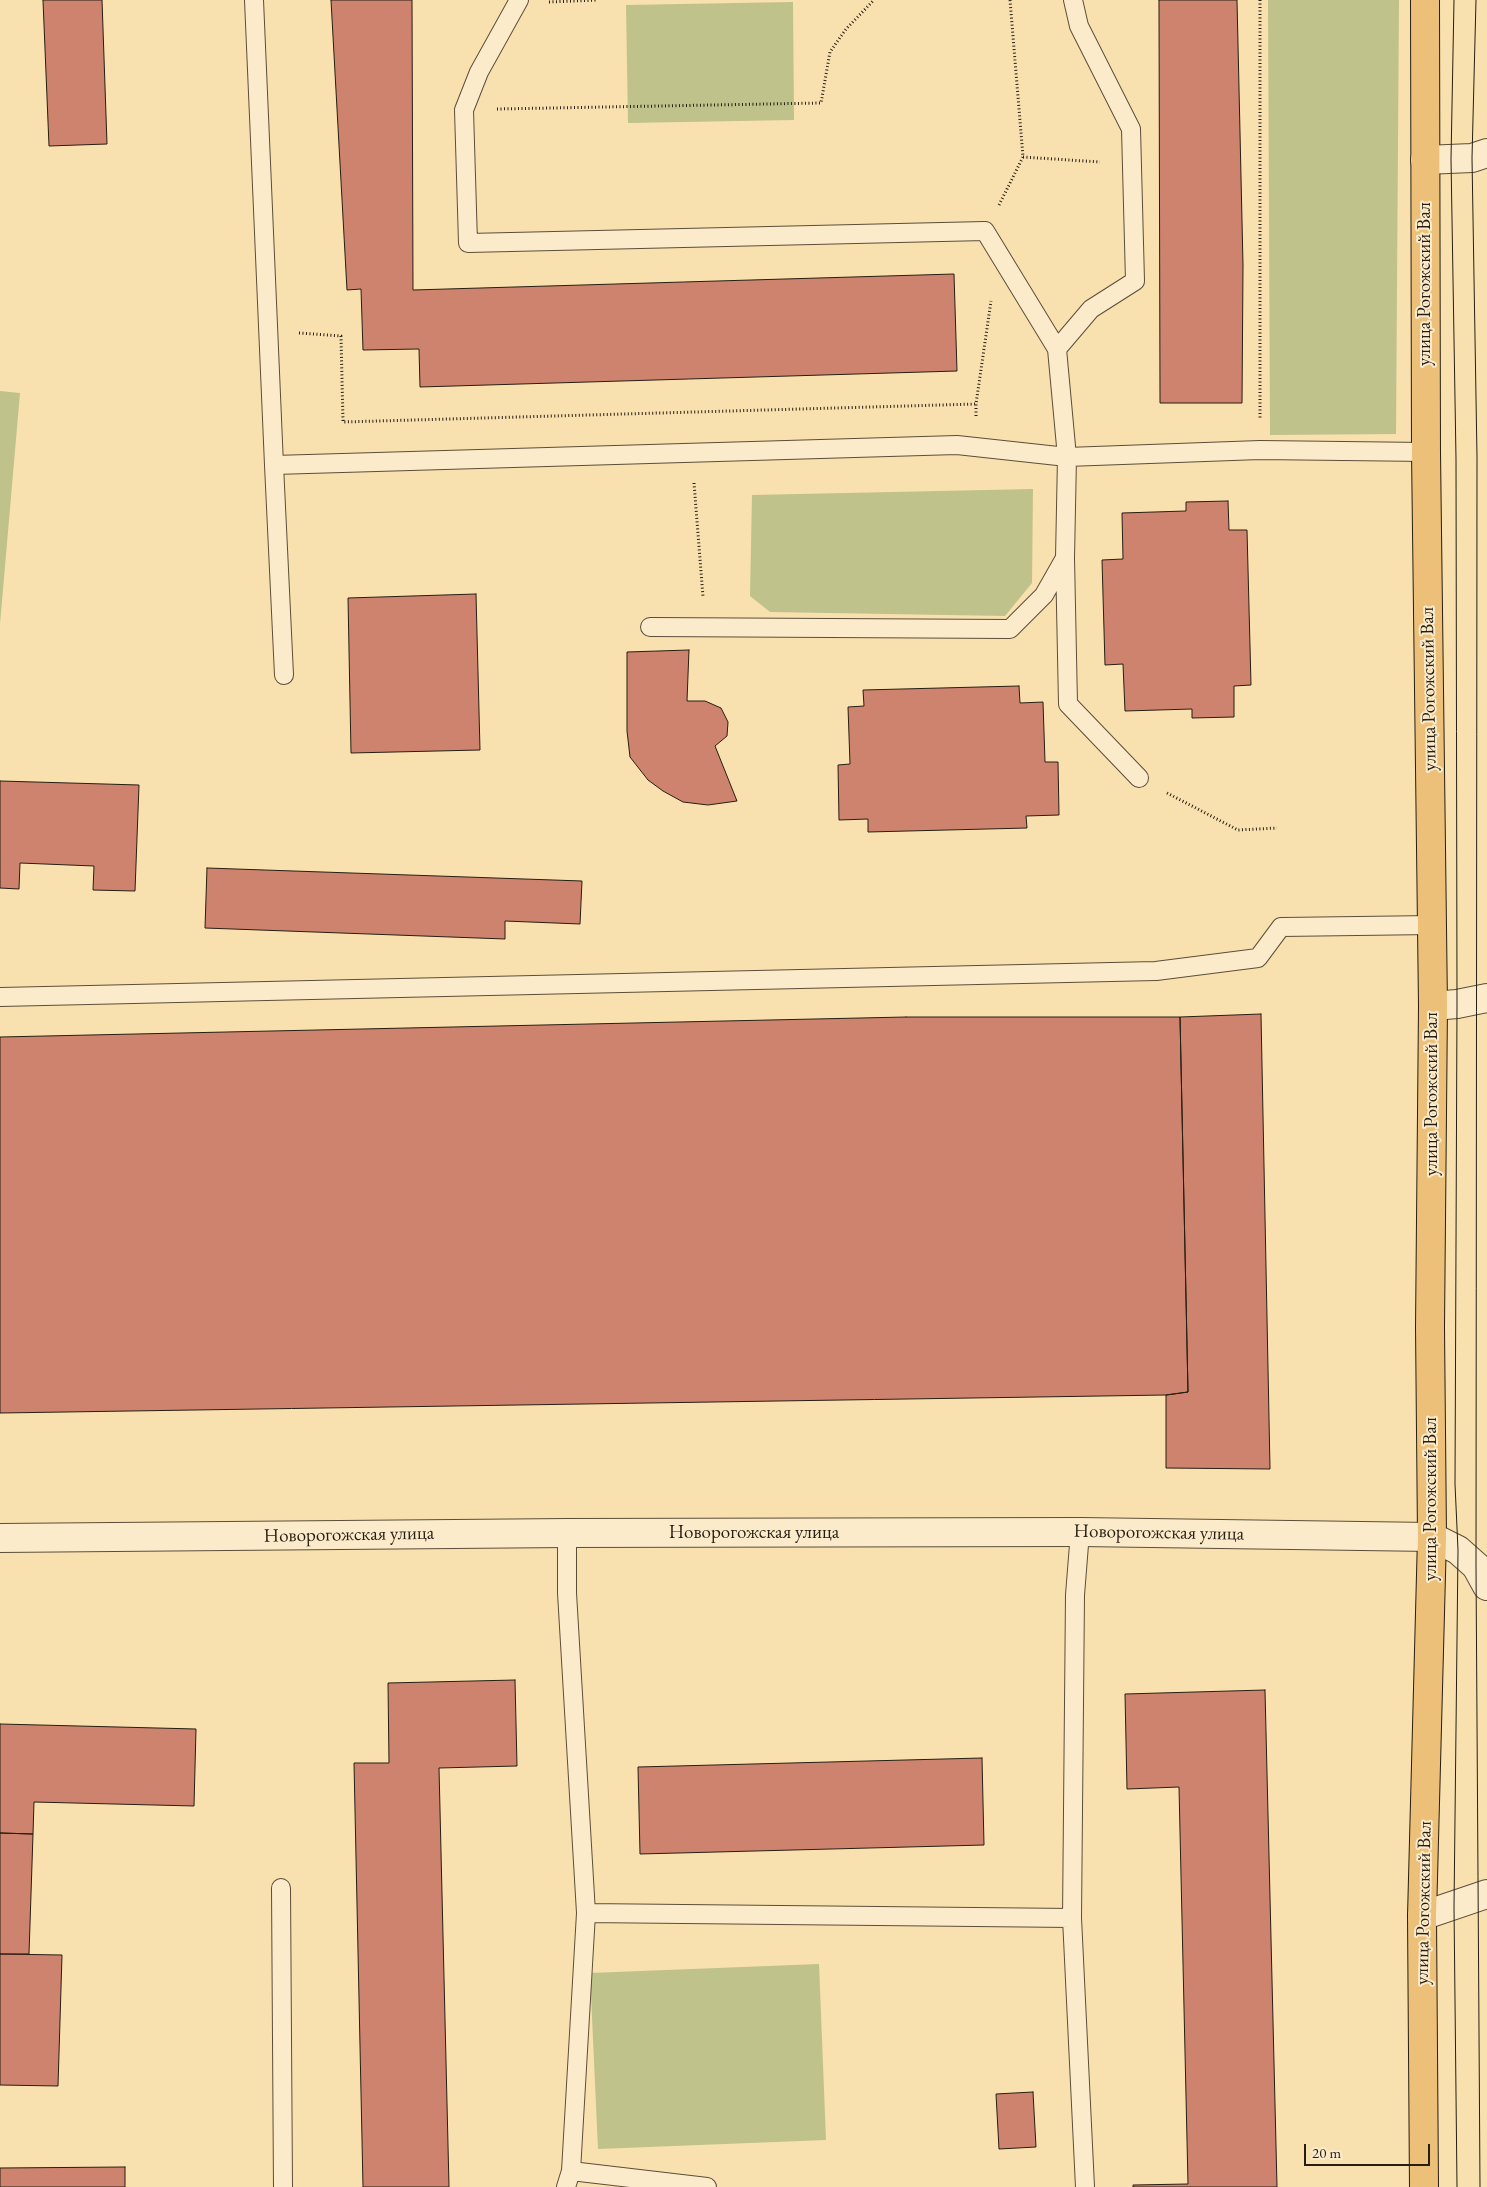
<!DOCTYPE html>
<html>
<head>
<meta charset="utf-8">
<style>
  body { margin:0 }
  #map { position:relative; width:1487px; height:2187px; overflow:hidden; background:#f9e0af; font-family:"EB Garamond",serif }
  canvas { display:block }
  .scale { position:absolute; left:1304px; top:2144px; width:126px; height:22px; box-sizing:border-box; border:2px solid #261e12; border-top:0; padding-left:6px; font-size:15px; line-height:18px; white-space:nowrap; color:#261e12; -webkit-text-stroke:4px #fbebcb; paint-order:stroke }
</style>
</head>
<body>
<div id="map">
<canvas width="1487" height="2187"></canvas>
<div class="scale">20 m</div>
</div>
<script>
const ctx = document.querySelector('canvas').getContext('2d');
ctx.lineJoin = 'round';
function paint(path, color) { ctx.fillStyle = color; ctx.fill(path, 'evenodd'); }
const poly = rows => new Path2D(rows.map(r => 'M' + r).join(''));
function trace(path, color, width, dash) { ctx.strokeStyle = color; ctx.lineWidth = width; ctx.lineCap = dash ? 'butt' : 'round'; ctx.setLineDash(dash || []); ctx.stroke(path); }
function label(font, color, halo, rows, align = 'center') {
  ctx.font = font + ' "EB Garamond",serif'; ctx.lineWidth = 4; ctx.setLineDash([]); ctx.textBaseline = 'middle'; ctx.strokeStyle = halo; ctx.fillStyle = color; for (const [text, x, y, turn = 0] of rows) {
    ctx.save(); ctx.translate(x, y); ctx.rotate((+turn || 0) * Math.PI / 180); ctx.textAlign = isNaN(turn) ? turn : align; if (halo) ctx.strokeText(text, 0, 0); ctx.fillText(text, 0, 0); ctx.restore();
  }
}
const green = poly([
  [1268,0,1399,0,1396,434,1270,435],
  [793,2,794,120,628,123,626,5],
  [0,391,20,393,0,624],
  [1033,489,1032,583,1005,616,770,612,750,596,752,495],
  [819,1964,826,2140,598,2149,590,1973]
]);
const building = poly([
  [43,0,102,0,107,144,49,146,43,0],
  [331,0,412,0,413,290,954,274,957,371,420,387,419,349,363,350,361,289,347,290,331,0],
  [1159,0,1237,0,1243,265,1242,403,1160,403,1159,0],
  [1228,501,1229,530,1247,530,1251,685,1234,686,1234,717,1192,718,1192,709,1125,711,1123,664,1105,665,1102,560,1123,559,1122,513,1186,511,1186,502,1228,501],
  [476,594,480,750,351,753,348,598,476,594],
  [689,650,687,701,705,701,721,708,728,722,727,736,715,746,737,801,708,805,683,802,663,791,648,780,630,757,627,731,627,652,689,650],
  [1019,686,1020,703,1043,702,1045,762,1058,762,1059,815,1026,816,1027,828,868,832,868,819,839,820,838,765,850,764,848,707,864,706,863,690,1019,686],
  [0,781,139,785,135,891,93,890,94,866,20,863,19,889,0,888,0,781],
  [207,868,582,881,580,924,505,921,505,939,205,928,207,868],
  [1261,1014,1270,1469,1166,1468,1166,1395,1188,1392,1180,1017,1261,1014],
  [906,1017,1180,1017,1188,1392,1166,1395,0,1413,0,1037,906,1017],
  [515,1680,517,1766,439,1768,449,2187,363,2187,354,1763,389,1763,388,1683,515,1680],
  [1265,1690,1277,2187,1133,2187,1133,2185,1188,2184,1179,1787,1127,1789,1125,1694,1265,1690],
  [0,1724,196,1729,194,1806,34,1802,33,1834,0,1833,0,1724],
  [982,1758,984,1845,640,1854,638,1767,982,1758],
  [0,1833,33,1834,29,1954,0,1954,0,1833],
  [0,1954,62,1955,58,2086,0,2085,0,1954],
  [1033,2092,1036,2147,999,2149,996,2094,1033,2092],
  [125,2167,125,2187,0,2187,0,2168,125,2167]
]);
const path = poly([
  [1260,0,1260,420],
  [549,2,598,0],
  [497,109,821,103,830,52,846,29,874,0],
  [1023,157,1100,162],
  [999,205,1023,157,1010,0],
  [299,333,341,336,343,422,976,404],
  [976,416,976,404,991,301],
  [694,483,703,597],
  [1167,793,1238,830,1277,828]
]);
const lane = poly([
  [254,0,274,465,957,445,1067,457,1260,450,1426,452],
  [519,0,479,72,464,110,468,243,985,231,1057,349],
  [1073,0,1079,26,1131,129,1135,281,1091,309,1057,349,1067,457,1065,558,1068,704,1139,778],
  [274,465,284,675],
  [650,627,1010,629,1044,595,1065,558],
  [0,997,1156,971,1258,958,1281,927,1433,925],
  [1080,1532,1075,1595,1072,1918,1085,2187],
  [281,1888,283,2187],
  [586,1913,1072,1918],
  [571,2171,707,2187],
  [566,2187,571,2171,586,1913,567,1593,567,1533]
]);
const street = poly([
  [1425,160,1472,158,1487,153],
  [1433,1006,1457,1004,1487,998],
  [0,1538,567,1533,1080,1532,1432,1537,1458,1550,1476,1566,1487,1586],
  [1422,1916,1487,1894]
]);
const primary = poly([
  [1424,2187,1422,1916,1432,1537,1430,1327,1433,1006,1426,452,1425,0]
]);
const tram = poly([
  [1454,0,1451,159,1456,459,1457,1004,1455,1484,1458,1550,1454,1907,1457,2187],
  [1476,0,1472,158,1477,457,1476,1566,1480,2187]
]);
const streetNames = [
  ["улица Рогожский Вал",1425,284,-90],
  ["улица Рогожский Вал",1429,689,-91],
  ["улица Рогожский Вал",1432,1094,-90],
  ["улица Рогожский Вал",1431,1499,-90],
  ["Новорогожская улица",754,1533],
  ["Новорогожская улица",1159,1533,1],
  ["Новорогожская улица",349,1535,-1],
  ["улица Рогожский Вал",1424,1903,-89]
];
paint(green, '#bfc28a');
paint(building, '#ce836f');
trace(building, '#261e12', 1);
trace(lane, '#5b4e39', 20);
trace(street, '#5b4e39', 30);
trace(primary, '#261e12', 30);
trace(path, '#261e12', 3, [1, 2.5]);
trace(lane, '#fbebcb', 18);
trace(street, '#fbebcb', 28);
trace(primary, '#ecc078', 28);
trace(tram, '#261e12', 1);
label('19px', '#261e12', '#fbebcb', streetNames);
</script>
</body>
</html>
